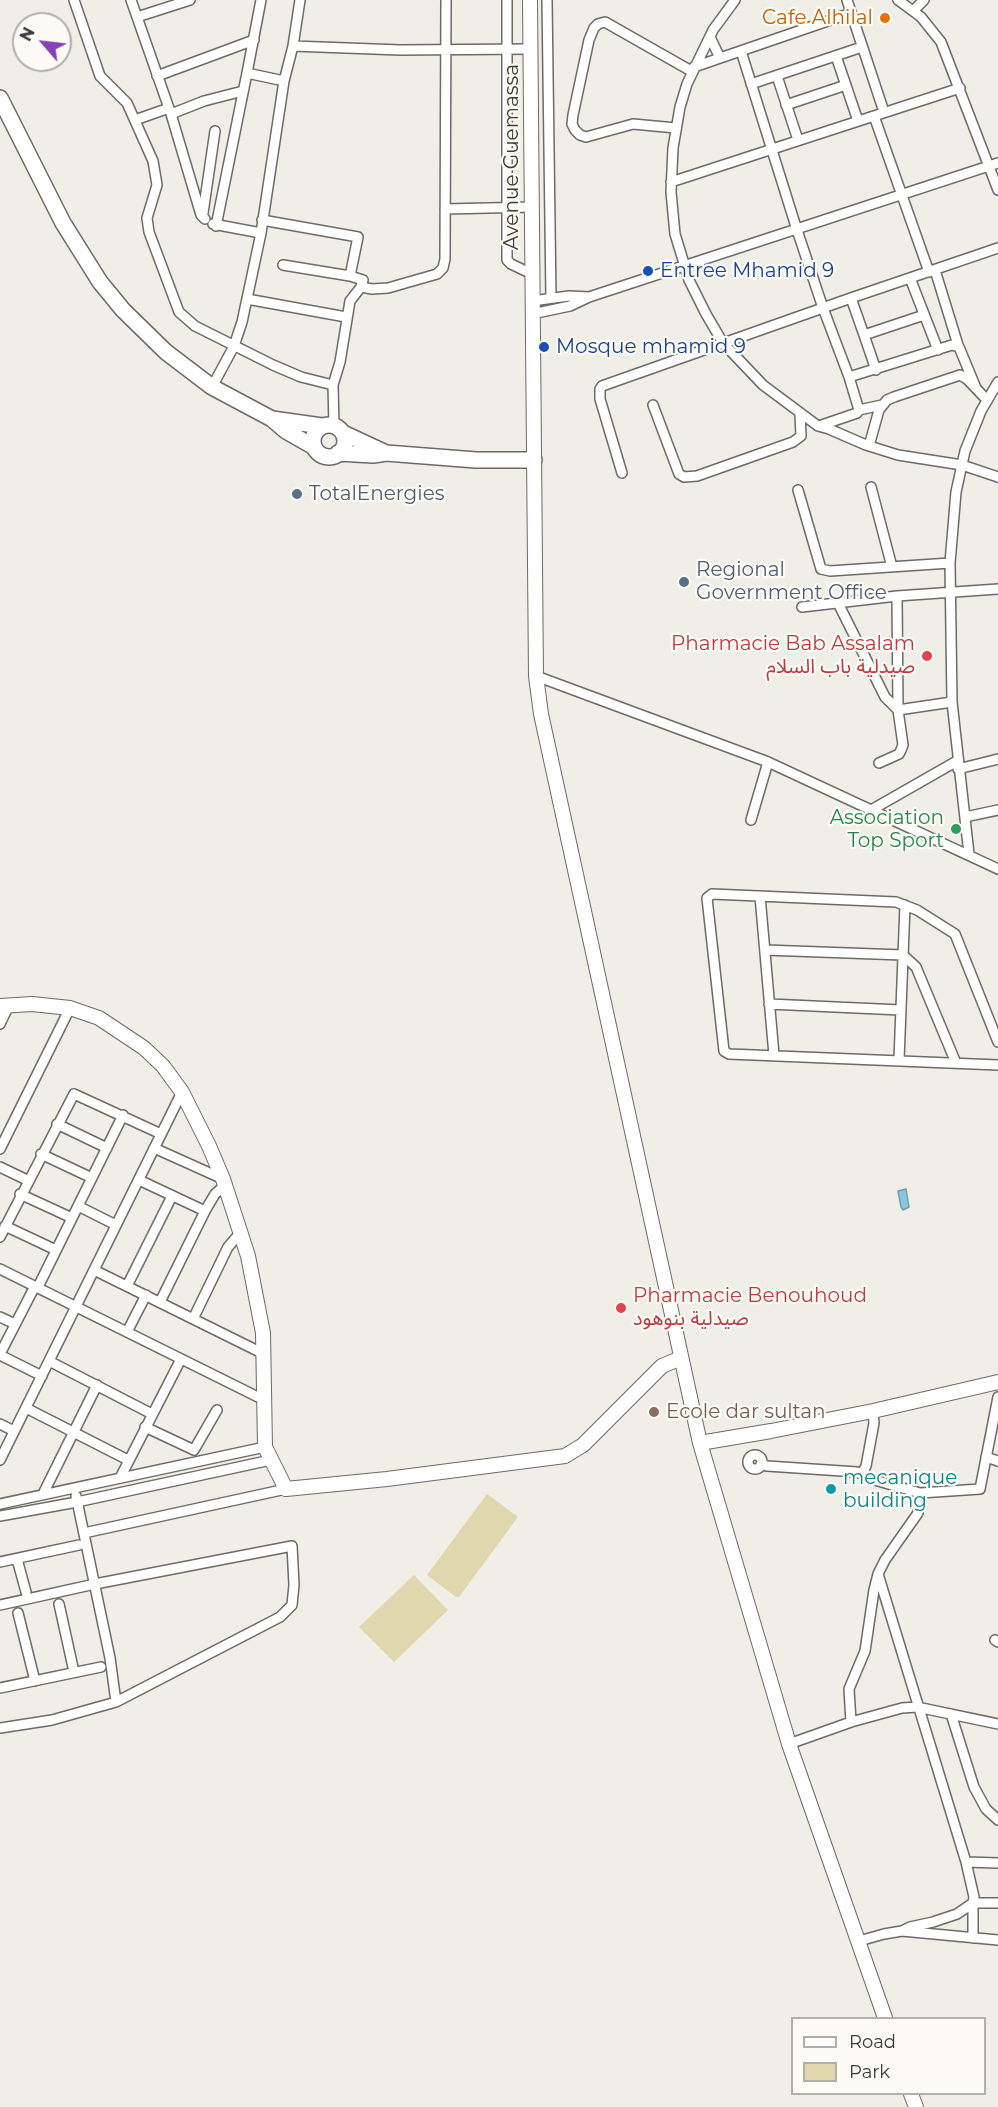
<!DOCTYPE html>
<html>
<head>
<meta charset="utf-8">
<style>
  body { margin:0 }
  #map { position:relative; width:998px; height:2107px; overflow:hidden; background:#efeee7; font-family:Montserrat,sans-serif }
  canvas { display:block }
  .legend { position:absolute; left:791px; top:2017px; width:195px; height:78px; box-sizing:border-box; background:#fdfbf5; border:2px solid #b0afaa; margin:0; padding:8px 10px; list-style:none; font-size:18px; color:#3d3c39 }
  .legend li { display:flex; align-items:center; gap:12px; height:30px }
  .legend b { width:30px; border:2px solid #b0afaa }
  .north { position:absolute; left:12px; top:12px; width:60px; height:60px; box-sizing:border-box; background:#fdfbf5; border:2px solid #b0afaa; border-radius:50%; rotate:298deg; font-size:16px; font-weight:700; line-height:24px; text-align:center; color:#3d3c39 }
  .north::after { content:''; display:block; margin:auto; width:21px; height:27px; background:#8940b2; clip-path:polygon(50% 0,100% 100%,50% 72%,0 100%) }
</style>
</head>
<body>
<div id="map">
<canvas width="998" height="2107"></canvas>
<ul class="legend">
<li><b style="height:8px;background:#fff"></b>Road</li>
<li><b style="height:16px;background:#e0d7af"></b>Park</li>
</ul>
<div class="north">N</div>
</div>
<script>
const ctx = document.querySelector('canvas').getContext('2d');
ctx.lineJoin = 'round';
function paint(path, color) { ctx.fillStyle = color; ctx.fill(path, 'evenodd'); }
const poly = rows => new Path2D(rows.map(r => 'M' + r).join(''));
function trace(path, color, width, dash) { ctx.strokeStyle = color; ctx.lineWidth = width; ctx.lineCap = dash ? 'butt' : 'round'; ctx.setLineDash(dash || []); ctx.stroke(path); }
function label(font, color, halo, rows, align = 'center') {
  ctx.font = font + ' Montserrat,"Noto Sans Arabic",sans-serif'; ctx.lineWidth = 4.5; ctx.setLineDash([]); ctx.textBaseline = 'middle'; ctx.strokeStyle = halo; ctx.fillStyle = color; for (const [text, x, y, turn = 0] of rows) {
    ctx.save(); ctx.translate(x, y); ctx.rotate((+turn || 0) * Math.PI / 180); ctx.textAlign = isNaN(turn) ? turn : align; if (halo) ctx.strokeText(text, 0, 0); ctx.fillText(text, 0, 0); ctx.restore();
  }
}
const green = poly([
  [487,1494,518,1517,459,1597,456,1597,427,1575],
  [414,1575,448,1610,394,1662,359,1627]
]);
const water = poly([
  [906,1189,909,1207,903,1210,901,1207,898,1191,906,1189]
]);
const street = poly([
  [74,0,100,76,127,103,153,161,157,185,147,218,149,232,179,312,195,326,273,365,301,377,333,385],
  [131,0,137,17,190,0],
  [261,0,247,73,284,81],
  [507,0,507,260,511,264,532,274],
  [547,0,551,298],
  [735,0,713,30,687,84,680,107,673,148,671,192,675,234,689,280,706,314,723,343,763,385,818,426,829,429,866,445,898,455,962,465,998,477],
  [847,0,884,112],
  [898,0,921,17,941,42,998,190],
  [914,10,924,0],
  [137,17,171,114,201,215,205,219],
  [710,37,720,58],
  [293,46,400,50,531,49],
  [741,51,797,230,823,308,849,377],
  [836,56,858,121],
  [694,67,851,13],
  [157,76,254,40],
  [777,76,798,140],
  [751,84,862,47],
  [786,105,846,85],
  [171,114,204,101,243,91],
  [874,116,929,272],
  [135,120,169,108],
  [676,128,633,124,586,137,580,135,575,130,572,124,573,115,589,40,594,28,598,24,605,22,693,72],
  [671,182,960,88],
  [445,209,532,207],
  [203,213,215,131],
  [262,220,358,237,350,276],
  [213,224,261,233],
  [216,226,247,73],
  [283,265,350,276,363,280,361,287],
  [935,270,958,345],
  [910,278,938,350],
  [851,298,864,335],
  [247,299,346,317],
  [532,301,569,296,589,297],
  [532,314,570,306,589,297,998,163],
  [876,370,864,335,924,315],
  [212,387,234,346,242,322,261,233,284,81,293,46,300,0],
  [653,405,679,474,684,477,697,476,793,442,801,436,800,414],
  [859,410,882,405],
  [334,426,333,385,340,362,350,301,361,287,372,289,388,288,437,274,443,268,445,259,446,0],
  [819,426,857,413,859,410,849,377,952,345,959,347,976,388],
  [869,446,879,410,887,400,894,397,960,375,967,379,987,400],
  [622,473,600,399,600,389,602,386,851,298,998,248],
  [871,487,892,567],
  [798,490,821,569,830,571,950,563],
  [897,596,898,710,952,702],
  [838,603,885,697,898,710,903,745,901,750,899,754,879,763],
  [802,607,897,596,998,589],
  [536,676,768,762,998,869],
  [958,769,998,759],
  [873,809,957,761],
  [965,817,998,810],
  [751,820,768,762],
  [969,854,952,702,950,563,956,492,965,451,981,411,998,382],
  [760,896,774,1055],
  [765,950,903,955,916,967,956,1063],
  [769,1004,901,1010],
  [0,1024,9,1005],
  [998,1042,955,934,917,910,896,902,712,894,707,898,724,1051,729,1054,998,1065],
  [899,1060,905,905],
  [57,1124,107,1148],
  [154,1148,223,1179],
  [0,1149,70,1008],
  [41,1154,92,1178],
  [0,1167,27,1180],
  [139,1180,205,1211],
  [20,1194,72,1218],
  [78,1206,116,1225],
  [5,1226,56,1250],
  [0,1237,74,1094,161,1134],
  [0,1269,266,1401],
  [94,1270,264,1354],
  [127,1286,172,1196],
  [38,1287,123,1115],
  [160,1302,205,1211,215,1194,225,1185],
  [0,1317,15,1324],
  [193,1319,228,1247,241,1232],
  [127,1332,146,1295],
  [0,1354,35,1286],
  [0,1355,42,1376],
  [49,1361,152,1414],
  [26,1408,128,1460],
  [0,1424,14,1431],
  [145,1427,194,1450,217,1410],
  '748 1462a7 7 0 1 1 14 0a7 7 0 1 1-14 0Z',
  [986,1457,998,1461],
  [0,1460,182,1092],
  [761,1464,767,1466,857,1472,871,1479,920,1493,980,1489,998,1397],
  [862,1474,866,1466,874,1423,873,1411],
  [120,1478,181,1359],
  [43,1494,97,1385],
  [76,1496,110,1658,116,1702],
  [0,1504,265,1447],
  [0,1516,77,1502,271,1460],
  [84,1533,286,1489],
  [17,1559,26,1592],
  [0,1562,79,1545],
  [878,1574,966,1862,974,1897,973,1903,957,1914,933,1922,910,1927,902,1931],
  [59,1604,74,1672],
  [0,1605,95,1584,292,1546,294,1585,292,1605,280,1617,116,1702,52,1720,0,1728],
  [18,1613,35,1681],
  [995,1640,998,1642],
  [0,1688,101,1667],
  [951,1714,974,1787,986,1809,998,1820],
  [851,1722,849,1689,865,1651,874,1590,878,1574,885,1560,918,1513,920,1493],
  [789,1744,851,1722,902,1708,917,1707,998,1724],
  [966,1862,998,1863],
  [973,1938,973,1903,998,1903],
  [859,1941,884,1934,902,1931,998,1940]
]);
const secondary = poly([
  [530,0,536,676,541,714,700,1443,789,1744,885,2018],
  [0,1006,32,1004,70,1008,99,1018,144,1048,163,1066,182,1092,209,1146,223,1179,248,1256,263,1333,265,1447,286,1489,387,1479,565,1456,583,1445,662,1366,681,1358],
  [700,1443,771,1431,873,1411,998,1382],
  [911,2094,916,2107]
]);
const primary = poly([
  [0,98,63,223,100,282,123,310,166,352,212,387,272,419,286,431,314,447],
  [272,419,322,426],
  '313 441a16 16 0 1 1 32 0a16 16 0 1 1-32 0Z',
  [343,433,386,453],
  [338,453,373,455,386,453,476,460,534,460]
]);
const markers = [
  [885,18,6,"#e8710a"],
  [648,271,6,"#1a4fb4"],
  [544,347,6,"#1a4fb4"],
  [297,494,6,"#5c6f8a"],
  [684,582,6,"#5c6f8a"],
  [927,656,6,"#e0444e"],
  [956,829,6,"#2e9e5b"],
  [621,1308,6,"#e0444e"],
  [654,1412,6,"#8d6e63"],
  [831,1489,6,"#0f9aa8"]
];
const foodNames = [
  ["Cafe Alhilal",873,18]
];
const streetNames = [
  ["Avenue Guemassa",512,157,-90]
];
const transitNames = [
  ["Entree Mhamid 9",660,271],
  ["Mosque mhamid 9",556,347]
];
const serviceNames = [
  ["TotalEnergies",309,494],
  ["Regional",696,570],
  ["Government Office",696,593]
];
const healthNames = [
  ["Pharmacie Bab Assalam",915,644],
  ["صيدلية باب السلام",915,667],
  ["Pharmacie Benouhoud",633,1296,"left"],
  ["صيدلية بنوهود",633,1319,"left"]
];
const leisureNames = [
  ["Association",944,818],
  ["Top Sport",944,841]
];
const educationNames = [
  ["Ecole dar sultan",666,1412]
];
const cultureNames = [
  ["mecanique",843,1478],
  ["building",843,1501]
];
paint(green, '#e0d7af');
paint(water, '#8ac7df');
trace(water, '#739dad', 1.5);
trace(street, '#6c6b65', 12);
trace(secondary, '#6c6b65', 16);
trace(primary, '#6c6b65', 18);
trace(street, '#fff', 9);
trace(secondary, '#fff', 14);
trace(primary, '#fff', 15);
for (const [x, y, r, color] of markers) { const dot = new Path2D(); dot.arc(x, y, r, 0, 2 * Math.PI); ctx.fillStyle = color; ctx.fill(dot); trace(dot, '#fdfbf5', 2); }
label('20px', '#c56008', '#fdfbf5', foodNames, 'right');
label('20px', '#3d3c39', '#fdfbf5', streetNames);
label('20px', '#164399', '#fdfbf5', transitNames, 'left');
label('20px', '#4e5e75', '#fdfbf5', serviceNames, 'left');
label('20px', '#be3a42', '#fdfbf5', healthNames, 'right');
label('20px', '#27864d', '#fdfbf5', leisureNames, 'right');
label('20px', '#785e54', '#fdfbf5', educationNames, 'left');
label('20px', '#0d838f', '#fdfbf5', cultureNames, 'left');
</script>
</body>
</html>
